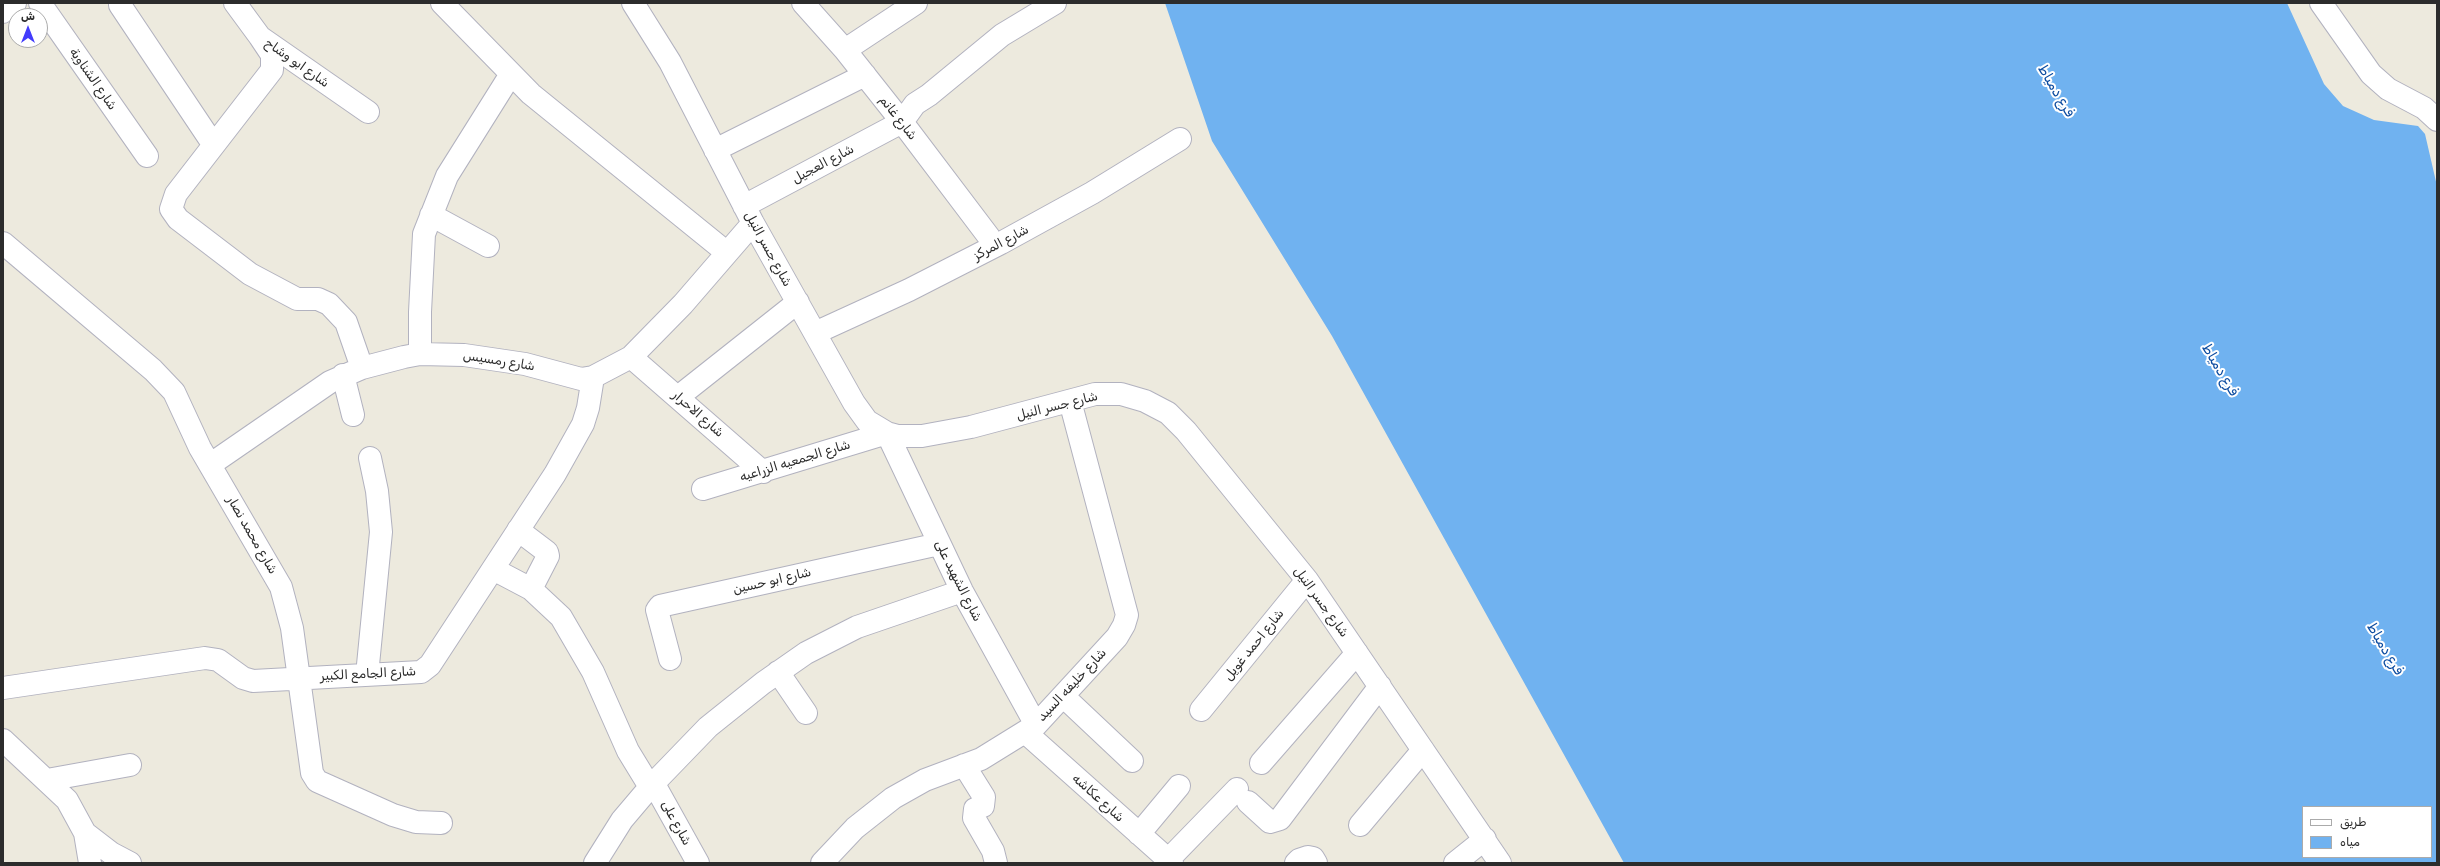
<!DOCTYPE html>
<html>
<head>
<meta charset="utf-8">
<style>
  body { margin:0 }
  #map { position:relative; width:2440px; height:866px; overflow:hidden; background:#edeade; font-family:Rubik,Vazirmatn,sans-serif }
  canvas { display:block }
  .frame { position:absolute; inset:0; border:4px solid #2c2c2c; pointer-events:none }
  .legend { position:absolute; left:2302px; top:806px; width:130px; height:52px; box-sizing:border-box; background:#fff; border:1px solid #ababab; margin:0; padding:5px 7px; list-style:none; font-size:12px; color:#2c2c2c }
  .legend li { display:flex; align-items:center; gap:8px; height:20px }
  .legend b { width:20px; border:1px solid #ababab }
  .north { position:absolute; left:8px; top:8px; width:40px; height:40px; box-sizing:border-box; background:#fff; border:1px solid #ababab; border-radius:50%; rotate:0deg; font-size:11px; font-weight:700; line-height:16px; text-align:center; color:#2c2c2c }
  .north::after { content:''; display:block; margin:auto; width:14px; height:18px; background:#433cfc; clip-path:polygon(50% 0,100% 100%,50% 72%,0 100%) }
</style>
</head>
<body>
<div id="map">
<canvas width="2440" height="866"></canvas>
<div class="frame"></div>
<ul class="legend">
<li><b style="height:5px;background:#fff"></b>طريق</li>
<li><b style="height:11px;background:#70b2f0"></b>مياه</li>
</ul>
<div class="north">ش</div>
</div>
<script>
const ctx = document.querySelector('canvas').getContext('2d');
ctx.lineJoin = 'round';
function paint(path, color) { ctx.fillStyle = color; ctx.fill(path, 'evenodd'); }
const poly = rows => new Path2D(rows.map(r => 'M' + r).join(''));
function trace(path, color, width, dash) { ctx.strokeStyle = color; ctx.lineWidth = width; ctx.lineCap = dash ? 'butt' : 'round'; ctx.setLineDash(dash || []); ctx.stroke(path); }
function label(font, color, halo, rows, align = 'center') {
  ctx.font = font + ' Rubik,Vazirmatn,sans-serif'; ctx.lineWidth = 4; ctx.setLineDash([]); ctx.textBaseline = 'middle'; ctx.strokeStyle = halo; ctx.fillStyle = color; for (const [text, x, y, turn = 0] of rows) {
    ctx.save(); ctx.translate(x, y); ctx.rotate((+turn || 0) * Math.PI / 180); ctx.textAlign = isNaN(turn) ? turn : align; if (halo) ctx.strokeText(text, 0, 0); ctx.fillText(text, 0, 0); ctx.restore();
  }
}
const water = poly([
  [1165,3,2287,3,2324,84,2343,106,2374,120,2418,126,2425,134,2437,186,2437,863,1624,863,1332,336,1212,141],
  [2303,807,2431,807,2431,857,2303,857]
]);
const minor = poly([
  [40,3,147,156],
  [235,3,260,37,368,112],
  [442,3,531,94,726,252],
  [633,3,670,62,753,223,854,403,867,421,887,433,898,436,922,436,971,427,1095,394,1121,394,1145,401,1168,413,1186,431,1307,580,1500,863],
  [803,3,845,50,902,122,989,237],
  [2321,3,2371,74,2388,89,2424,108,2437,120],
  [120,5,213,144],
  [3,12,15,3],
  [260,37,272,55,272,70,176,194,171,209,178,219,250,274,297,299,318,299,329,304,346,322,362,368],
  [845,50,916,3],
  [715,150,865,75],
  [744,206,902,122,915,104,929,95,1002,35,1055,3],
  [431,215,488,246],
  [3,243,153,370,174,392,200,448,281,587,292,628,312,773,317,781,393,815,416,822,441,823],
  [815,333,909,290,1001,243,1092,193,1180,139],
  [420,354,420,312,424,234,447,176,511,74],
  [631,357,763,472],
  [343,375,353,415],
  [678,397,798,302],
  [211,464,330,382,362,368,404,357,420,354,464,355,525,364,581,379,593,377,631,357,683,304,753,223],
  [703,489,887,433,962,591,1036,725],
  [518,530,547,552,548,556,531,589],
  [493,569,531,589,561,617,593,672,628,751,650,787],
  [670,659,657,610,660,606,939,544],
  [778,672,806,713],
  [367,675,381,532,377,491,370,458],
  [3,688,205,658,218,660,243,678,253,681,421,672,430,665,555,474,583,424,588,408,593,377],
  [1063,696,1132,761],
  [1201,710,1307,580],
  [1025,732,1172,863],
  [3,740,67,800,85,833,111,853,130,863],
  [1261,763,1357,653],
  [964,765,984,797,983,806,975,809,974,818,993,851,996,863],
  [47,780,130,765],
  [654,784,698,863],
  [1248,802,1270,822,1280,819,1380,686],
  [1360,825,1423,750],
  [85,833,90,863],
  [1139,834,1179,786],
  [1168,860,1237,789],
  [595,863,622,820,650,787,708,727,763,683,806,653,857,627,962,591],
  [822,863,855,828,893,798,925,780,981,759,1036,725,1117,637,1124,625,1127,615,1070,401],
  [1296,863,1299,860,1308,857,1313,858,1316,863],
  [1455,863,1485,839]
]);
const streetNames = [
  ["شارع ابو وشاح",297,63,35],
  ["شارع الشناوية",93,79,55],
  ["شارع غانم",898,118,52],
  ["شارع العجيل",823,164,-28],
  ["شارع المركز",1001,243,-28],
  ["شارع جسر النيل",768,249,61],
  ["شارع رمسيس",499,361,9],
  ["شارع جسر النيل",1057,406,-14],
  ["شارع الاحرار",698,414,41],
  ["شارع الجمعيه الزراعيه",795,461,-17],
  ["شارع محمد نصار",252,535,60],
  ["شارع ابو حسين",772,581,-13],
  ["شارع الشهيد على",958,581,63],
  ["شارع جسر النيل",1321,602,54],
  ["شارع احمد غويل",1254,645,-51],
  ["شارع الجامع الكبير",368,674,-3],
  ["شارع خليفه السيد",1072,685,-47],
  ["شارع عكاشه",1098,798,42],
  ["شارع على",676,823,61]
];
const waterNames = [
  ["فرع دمياط",2056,91,59],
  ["فرع دمياط",2220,370,59],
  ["فرع دمياط",2385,649,59]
];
paint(water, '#70b2f0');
trace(minor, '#b2b2bf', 24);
trace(minor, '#fff', 22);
label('13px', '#2c2c2c', '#fff', streetNames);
label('italic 14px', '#0c4ca0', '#fff', waterNames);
</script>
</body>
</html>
